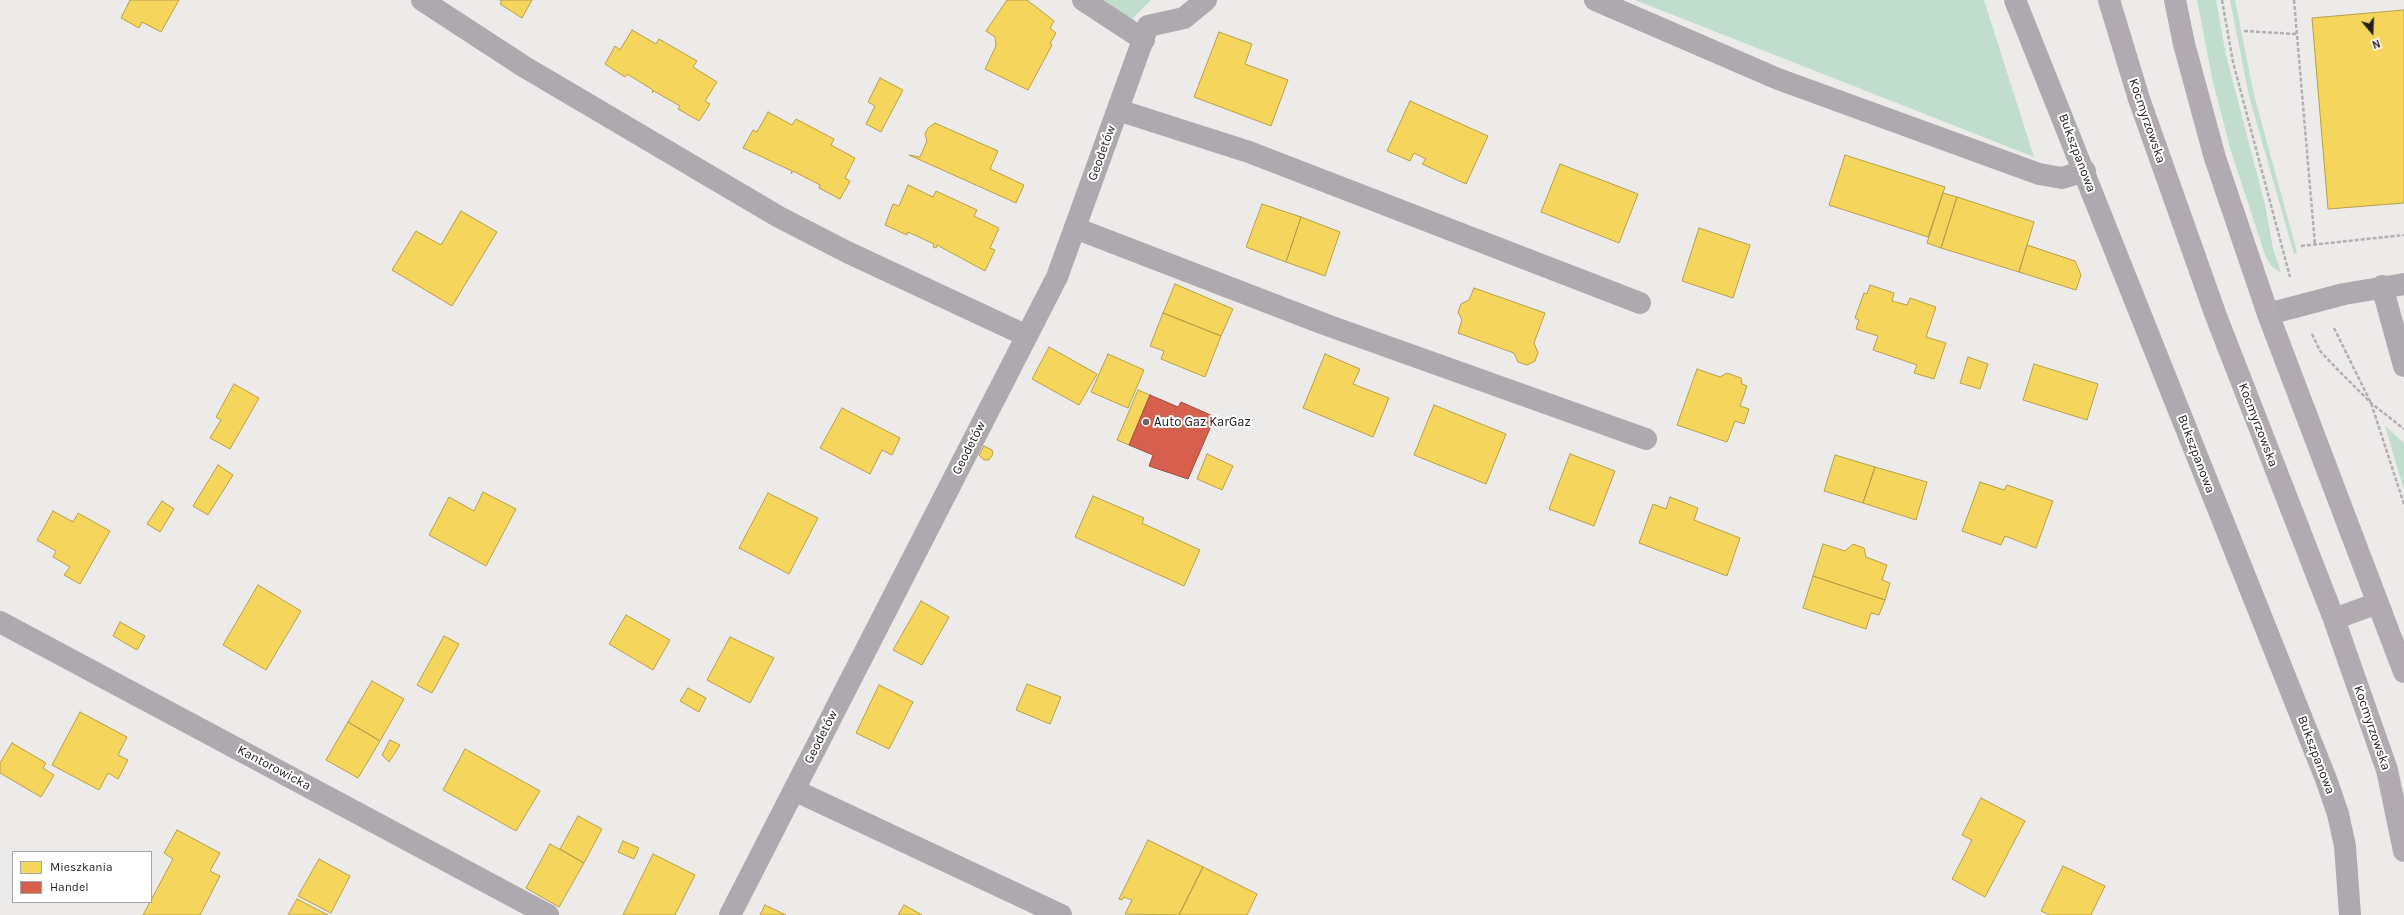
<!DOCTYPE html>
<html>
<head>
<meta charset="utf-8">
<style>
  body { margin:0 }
  #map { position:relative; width:2404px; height:915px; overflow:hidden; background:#edebe9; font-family:Karla,sans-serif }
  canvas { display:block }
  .legend { position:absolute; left:12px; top:851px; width:140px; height:52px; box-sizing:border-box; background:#fff; border:1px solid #a7a6a6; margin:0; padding:5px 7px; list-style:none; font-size:12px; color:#232120 }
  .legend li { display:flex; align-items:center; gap:8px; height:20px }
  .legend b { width:20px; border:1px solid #a7a6a6 }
  .north { position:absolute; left:2352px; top:12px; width:40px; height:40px; -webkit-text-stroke:3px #fff; paint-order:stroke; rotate:161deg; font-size:11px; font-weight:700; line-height:16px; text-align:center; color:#232120 }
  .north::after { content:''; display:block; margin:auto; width:14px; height:18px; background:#232120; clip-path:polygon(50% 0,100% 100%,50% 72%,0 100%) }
</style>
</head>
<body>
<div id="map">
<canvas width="2404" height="915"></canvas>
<ul class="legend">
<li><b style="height:11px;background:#f6d55c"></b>Mieszkania</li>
<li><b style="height:11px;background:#d6604d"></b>Handel</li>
</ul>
<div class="north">N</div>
</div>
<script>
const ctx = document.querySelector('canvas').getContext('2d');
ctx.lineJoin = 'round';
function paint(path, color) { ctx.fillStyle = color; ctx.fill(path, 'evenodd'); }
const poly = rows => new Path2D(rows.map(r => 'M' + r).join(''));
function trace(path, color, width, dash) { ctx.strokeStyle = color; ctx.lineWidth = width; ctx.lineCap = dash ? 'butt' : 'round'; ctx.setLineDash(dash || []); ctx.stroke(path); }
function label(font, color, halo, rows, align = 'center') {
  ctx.font = font + ' Karla,sans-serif'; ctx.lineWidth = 4; ctx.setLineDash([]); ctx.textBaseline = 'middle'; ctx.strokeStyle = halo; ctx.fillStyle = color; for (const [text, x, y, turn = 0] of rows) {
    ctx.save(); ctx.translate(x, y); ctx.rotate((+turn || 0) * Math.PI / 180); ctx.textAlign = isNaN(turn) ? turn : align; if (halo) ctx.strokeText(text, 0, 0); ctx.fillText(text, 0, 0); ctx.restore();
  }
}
const green = poly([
  [1098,0,1151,0,1130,21],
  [1635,0,1984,0,2034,157],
  [2197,0,2216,0,2226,55,2265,205,2273,248,2281,273,2271,266,2265,255,2230,148,2213,82],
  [2230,0,2235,0,2254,95,2297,252,2294,254,2249,96],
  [2385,426,2404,443,2404,490]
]);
const homes = poly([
  [130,0,179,0,161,32,142,22,139,28,121,18,130,0],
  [500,0,532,0,522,18,500,4,502,1,500,0],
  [1007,0,1027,0,1054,21,1050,28,1056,33,1050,44,1052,45,1028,90,985,69,996,46,995,37,986,31,1007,0],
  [2404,10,2404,203,2328,209,2312,18,2404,10],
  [632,30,656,44,659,39,697,61,693,67,717,82,705,101,710,104,699,121,678,109,680,106,654,91,652,93,653,90,627,74,625,77,605,64,615,46,620,50,632,30],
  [1219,32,1252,44,1245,64,1288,80,1271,126,1194,97,1219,32],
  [880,78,903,90,881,132,866,124,875,106,868,102,880,78],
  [1410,101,1488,136,1466,184,1422,164,1426,159,1414,153,1410,161,1387,151,1410,101],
  [768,112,792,125,796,119,834,139,831,145,855,158,845,178,850,181,840,199,819,188,820,185,793,171,791,174,792,171,743,148,753,130,757,132,768,112],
  [935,123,998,151,990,169,1024,185,1016,203,909,155,920,157,927,141,925,134,928,128,935,123],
  [1845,155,1945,187,1928,237,1829,205,1845,155],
  [1560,164,1638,194,1619,243,1541,212,1560,164],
  [908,185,933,197,936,191,977,210,974,216,999,228,990,248,995,250,985,271,937,245,936,248,933,247,934,244,908,232,907,235,885,225,893,204,899,206,908,185],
  [1943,193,1957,197,1941,248,1927,243,1943,193],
  [1957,197,2034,222,2019,272,1941,248,1957,197],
  [1262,204,1301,217,1286,262,1246,247,1262,204],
  [461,211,497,232,452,306,392,270,416,231,441,245,461,211],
  [1301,217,1340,232,1325,276,1286,262,1301,217],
  [1699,228,1750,245,1733,298,1682,281,1699,228],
  [2027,245,2075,261,2081,275,2076,290,2019,272,2027,245],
  [1175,284,1233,309,1221,336,1163,313,1175,284],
  [1870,285,1894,293,1892,301,1907,305,1910,298,1936,307,1926,337,1946,343,1934,379,1914,373,1917,365,1873,350,1878,336,1856,329,1859,320,1855,318,1864,293,1867,294,1870,285],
  [1474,288,1545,313,1534,343,1538,353,1535,361,1527,365,1518,362,1514,353,1458,333,1462,320,1458,312,1461,304,1469,300,1474,288],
  [1163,313,1221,336,1205,377,1161,359,1164,351,1150,346,1163,313],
  [1049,347,1097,374,1079,405,1032,379,1049,347],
  [1108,354,1144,370,1128,408,1091,392,1108,354],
  [1325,354,1360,369,1353,384,1389,398,1373,437,1303,408,1325,354],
  [1968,357,1988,364,1980,389,1960,383,1968,357],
  [2034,364,2098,384,2087,420,2023,400,2034,364],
  [1697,369,1720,377,1727,373,1741,378,1742,384,1747,386,1740,406,1749,409,1744,424,1735,421,1727,442,1677,425,1697,369],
  [234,384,259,398,230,449,210,438,221,420,216,417,234,384],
  [1138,390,1150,395,1129,445,1117,440,1138,390],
  [1434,405,1506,434,1486,484,1414,455,1434,405],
  [842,408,900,438,892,455,882,450,870,474,820,448,842,408],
  [984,446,992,450,993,454,989,460,984,460,979,455,984,446],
  [1207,454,1233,466,1222,490,1197,479,1207,454],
  [1570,454,1615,471,1594,526,1549,509,1570,454],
  [1835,455,1875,467,1863,503,1824,491,1835,455],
  [218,465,233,475,208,515,193,506,218,465],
  [1875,467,1927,482,1916,520,1863,503,1875,467],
  [1980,482,2004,490,2007,485,2053,501,2036,548,2005,536,2001,545,1962,531,1980,482],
  [483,492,516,509,486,566,429,535,449,497,474,511,483,492],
  [768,493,818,518,789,574,739,548,768,493],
  [1093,496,1144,518,1142,523,1200,550,1184,586,1075,537,1093,496],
  [1670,497,1698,508,1694,520,1740,538,1727,576,1639,543,1653,504,1666,509,1670,497],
  [162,501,174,509,160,532,147,524,162,501],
  [53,511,73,522,78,513,110,531,80,584,64,575,70,567,53,557,56,551,37,540,53,511],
  [1823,544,1845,551,1853,544,1864,548,1866,557,1887,565,1882,580,1890,583,1885,600,1813,576,1823,544],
  [1813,576,1885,600,1879,615,1871,613,1866,629,1803,608,1813,576],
  [258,585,301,611,266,670,223,645,258,585],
  [921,601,949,617,922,665,893,650,921,601],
  [626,615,670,640,653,670,609,644,626,615],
  [120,622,145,636,137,650,113,636,120,622],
  [444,636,459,644,432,693,417,685,444,636],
  [730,637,774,658,750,703,707,680,730,637],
  [372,681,404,699,380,741,348,722,372,681],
  [1027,684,1061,697,1050,724,1016,710,1027,684],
  [879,685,913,702,889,749,856,733,879,685],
  [688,688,706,698,699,712,680,701,688,688],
  [80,712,127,737,118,755,128,760,118,779,108,773,99,790,52,765,80,712],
  [348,722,380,741,358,778,326,760,348,722],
  [390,740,400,745,389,762,382,755,390,740],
  [12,743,46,763,43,768,54,775,41,797,0,773,0,763,12,743],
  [465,749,540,791,516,831,443,790,465,749],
  [1981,798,2025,821,1985,897,1952,879,1972,840,1962,835,1981,798],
  [578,816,602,829,584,863,560,849,578,816],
  [177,830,220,853,210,871,220,876,200,915,143,915,173,859,164,853,177,830],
  [1148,840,1203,867,1179,915,1125,914,1132,900,1124,897,1122,900,1119,899,1148,840],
  [623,841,639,848,634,859,618,852,623,841],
  [550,844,584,863,559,907,526,888,550,844],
  [653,854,695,875,675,915,623,915,653,854],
  [319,859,350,876,331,913,298,896,319,859],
  [2063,866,2105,886,2091,915,2050,915,2041,911,2063,866],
  [1203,867,1257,894,1247,915,1179,915,1203,867],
  [297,899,328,915,288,915,297,899],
  [765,905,786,915,760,915,765,905],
  [904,905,922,915,898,915,904,905]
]);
const shops = poly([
  [1150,395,1178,407,1181,402,1215,417,1188,479,1149,466,1153,455,1129,445,1150,395]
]);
const path = poly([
  [2222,0,2233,62,2290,277],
  [2294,0,2315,245],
  [2244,31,2296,34],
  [2301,246,2404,235],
  [2334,328,2371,403,2404,504],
  [2312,334,2320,351,2339,371,2371,403,2404,429]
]);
const minor = poly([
  [422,0,523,66,779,217,847,252,1027,336],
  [1083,0,1144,40],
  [1595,0,1778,79,2039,174,2062,178,2085,171],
  [2015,0,2326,779,2338,814,2345,846,2350,915],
  [1118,110,1249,152,1640,303],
  [1075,228,1324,324,1646,439],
  [2382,286,2404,366],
  [2268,314,2344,294,2404,284],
  [0,622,548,915],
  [794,790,1061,915],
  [730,915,1057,277,1148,26,1184,18,1206,0]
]);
const major = poly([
  [2109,0,2139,99,2216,316,2334,619,2387,770,2404,851],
  [2175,0,2184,44,2215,158,2268,314,2404,672],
  [2334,619,2378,603]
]);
const markers = [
  [1146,422,4,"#6a6866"]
];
const streetNames = [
  ["Kocmyrzowska",2147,121,71],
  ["Geodetów",1102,153,-70],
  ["Bukszpanowa",2077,153,69],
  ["Kocmyrzowska",2258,425,69],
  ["Geodetów",969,448,-63],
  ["Bukszpanowa",2196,454,69],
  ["Kocmyrzowska",2372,728,71],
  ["Geodetów",821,737,-63],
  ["Bukszpanowa",2316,755,69],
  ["Kantorowicka",274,768,28]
];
const poiNames = [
  ["Auto Gaz KarGaz",1154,422]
];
paint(green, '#c0ddce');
paint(homes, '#f6d55c');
trace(homes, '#b79f4a', 1);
paint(shops, '#d6604d');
trace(shops, '#a04d40', 1);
trace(path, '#b2afb2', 2.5, [4, 2]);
trace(minor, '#aea9af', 22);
trace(major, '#b1abb1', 22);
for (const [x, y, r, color] of markers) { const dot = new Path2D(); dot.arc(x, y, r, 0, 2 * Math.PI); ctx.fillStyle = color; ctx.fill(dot); trace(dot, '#fff', 1.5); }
label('13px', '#232120', '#fff', streetNames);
label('13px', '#232120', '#fff', poiNames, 'left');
</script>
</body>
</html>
